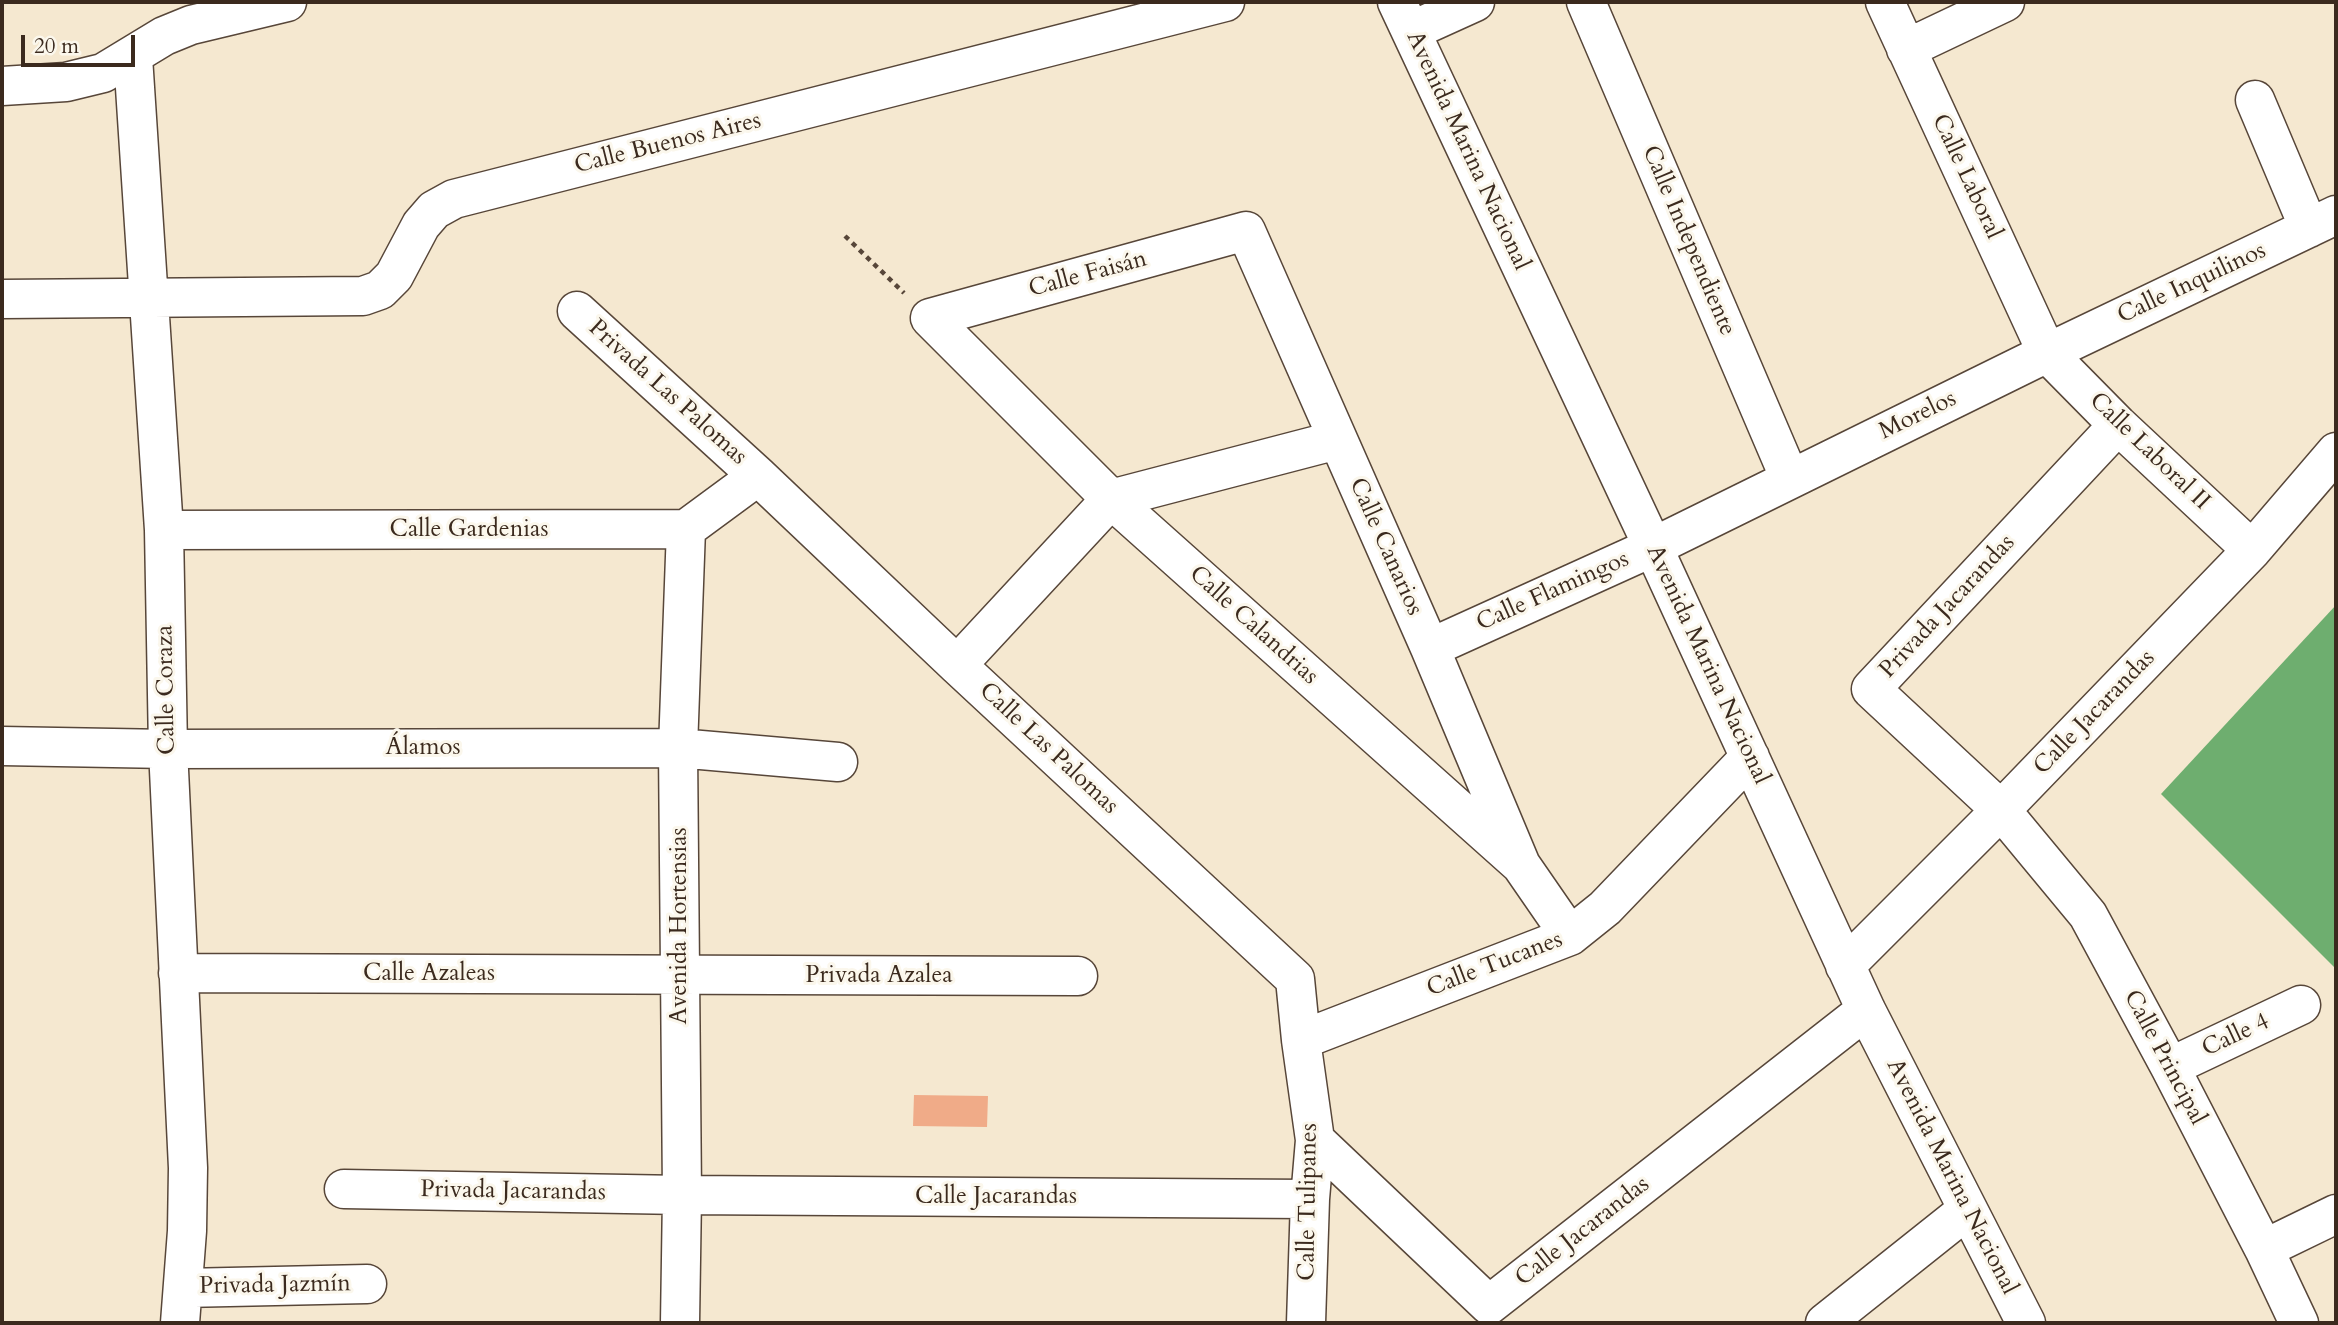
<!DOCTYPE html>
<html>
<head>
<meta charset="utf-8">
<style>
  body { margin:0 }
  #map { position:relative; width:2338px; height:1325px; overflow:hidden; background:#f5e8d0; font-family:Cardo,serif }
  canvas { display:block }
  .frame { position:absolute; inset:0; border:4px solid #3b2a1e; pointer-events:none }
  .scale { position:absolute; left:21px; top:35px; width:114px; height:32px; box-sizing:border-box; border:4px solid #3b2a1e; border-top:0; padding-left:9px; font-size:21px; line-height:24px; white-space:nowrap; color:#3b2a1e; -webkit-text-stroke:5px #fbf7ec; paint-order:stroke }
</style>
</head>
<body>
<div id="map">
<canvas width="2338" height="1325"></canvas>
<div class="frame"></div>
<div class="scale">20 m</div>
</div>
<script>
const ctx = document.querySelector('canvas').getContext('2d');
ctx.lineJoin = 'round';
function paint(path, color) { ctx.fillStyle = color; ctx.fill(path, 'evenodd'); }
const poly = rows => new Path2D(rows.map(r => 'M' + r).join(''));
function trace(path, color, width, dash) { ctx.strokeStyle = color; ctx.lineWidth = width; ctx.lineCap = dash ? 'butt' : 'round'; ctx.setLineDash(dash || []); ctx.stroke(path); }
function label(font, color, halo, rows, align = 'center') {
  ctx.font = font + ' Cardo,serif'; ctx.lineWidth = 6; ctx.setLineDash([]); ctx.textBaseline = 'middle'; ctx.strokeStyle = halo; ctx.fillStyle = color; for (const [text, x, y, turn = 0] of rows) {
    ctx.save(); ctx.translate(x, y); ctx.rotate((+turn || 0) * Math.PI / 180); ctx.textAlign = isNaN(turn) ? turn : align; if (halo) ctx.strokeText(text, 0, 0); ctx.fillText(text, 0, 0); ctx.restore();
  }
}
const forest = poly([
  [2336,605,2336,969,2161,794]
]);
const building = poly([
  [914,1095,988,1096,987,1127,913,1126]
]);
const path = poly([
  [845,236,904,293]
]);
const minor = poly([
  [1397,2,1653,547,1866,1010,2026,1323],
  [1586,2,1790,479],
  [1885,2,2047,353,2118,425,2252,550],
  [1411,31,1475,2],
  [1906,49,2005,2],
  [133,57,164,530,168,749,188,1168,187,1231,180,1323],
  [2,86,66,82,103,73,164,36,191,25,287,2],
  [2255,100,2309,228],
  [2,299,363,296,380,290,394,276,421,225,434,210,454,199,1225,2],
  [577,311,758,476,957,665,1295,979,1301,1040,1315,1140,1310,1199,1306,1323],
  [2118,425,1871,689,2001,810,2088,915,2170,1067,2264,1249,2299,1323],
  [164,530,686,529,758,476],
  [1430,648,1653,547,2047,353,2336,215],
  [957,665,1111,499,1337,440],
  [2,746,168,749,678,748,838,762],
  [1521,865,1430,648,1246,231,930,318,1111,499,1521,865,1570,936],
  [1845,966,2001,810,2252,550,2336,452],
  [178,973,1078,976],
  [1301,1040,1570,936,1605,908,1750,757],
  [2170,1067,2301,1005],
  [1315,1140,1489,1305,1866,1010],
  [344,1189,682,1195,1310,1199],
  [2264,1249,2336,1214],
  [183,1288,367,1284],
  [680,1323,682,1195,678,748,686,529],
  [1825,1323,1967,1210]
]);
const streetNames = [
  ["Calle Buenos Aires",668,144,-14],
  ["Avenida Marina Nacional",1467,151,65],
  ["Calle Laboral",1966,177,65],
  ["Calle Independiente",1688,241,67],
  ["Calle Faisán",1088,275,-15],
  ["Calle Inquilinos",2192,284,-25],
  ["Privada Las Palomas",667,393,42],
  ["Morelos",1918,416,-26],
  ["Calle Laboral II",2149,452,44],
  ["Calle Gardenias",469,530],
  ["Calle Canarios",1385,547,66],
  ["Calle Flamingos",1553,592,-24],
  ["Privada Jacarandas",1948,607,-47],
  ["Calle Calandrias",1253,626,42],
  ["Avenida Marina Nacional",1707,665,65],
  ["Calle Coraza",167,690,-91],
  ["Calle Jacarandas",2095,713,-46],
  ["Álamos",423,748],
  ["Calle Las Palomas",1048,749,43],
  ["Avenida Hortensias",680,926,-90],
  ["Calle Tucanes",1495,965,-21],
  ["Calle Azaleas",429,974],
  ["Privada Azalea",879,976],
  ["Calle 4",2236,1036,-25],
  ["Calle Principal",2164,1058,62],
  ["Avenida Marina Nacional",1951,1177,63],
  ["Privada Jacarandas",513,1192,1],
  ["Calle Jacarandas",996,1197],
  ["Calle Tulipanes",1309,1202,-89],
  ["Calle Jacarandas",1583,1232,-38],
  ["Privada Jazmín",275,1286,-1]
];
paint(forest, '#6eae6f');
paint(building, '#f0ab88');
trace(minor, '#574639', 41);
trace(path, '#574639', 4.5, [5, 5]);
trace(minor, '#fff', 38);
label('24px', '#3b2a1e', '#fbf7ec', streetNames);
</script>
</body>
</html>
